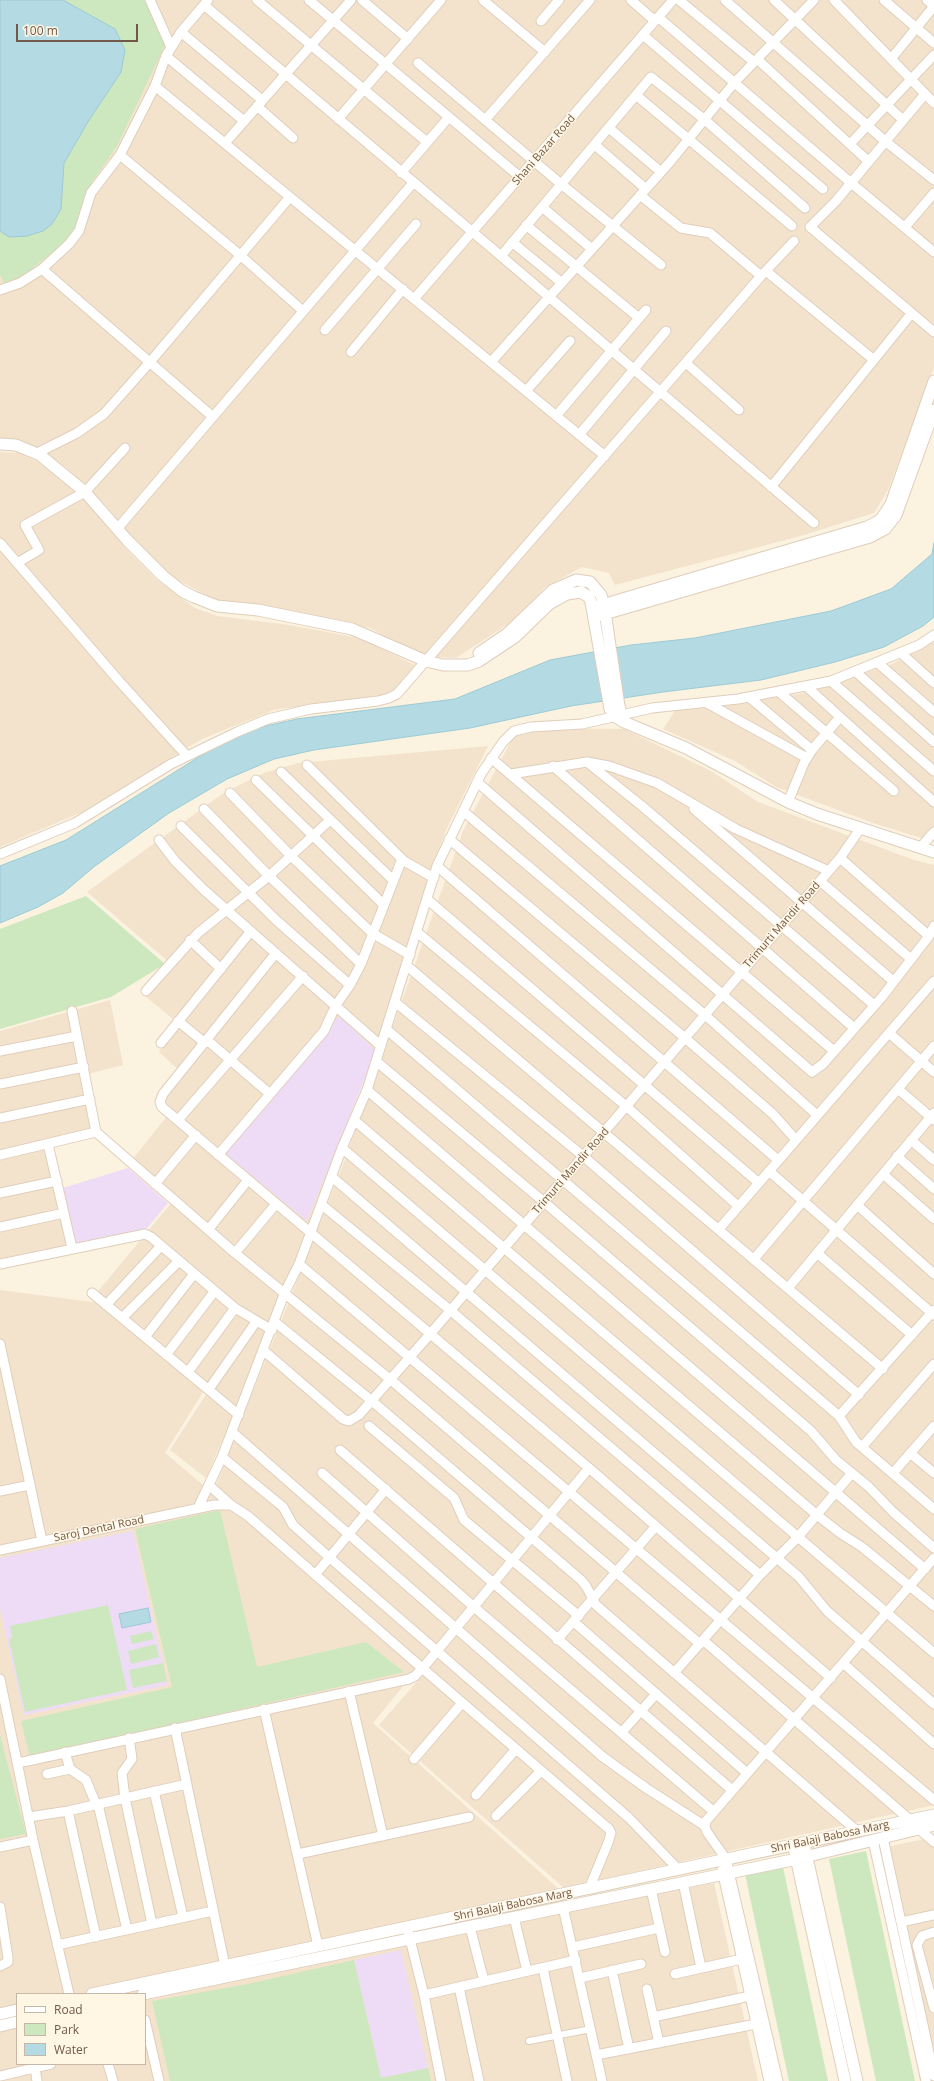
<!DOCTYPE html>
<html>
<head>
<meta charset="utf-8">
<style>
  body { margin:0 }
  #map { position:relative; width:934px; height:2081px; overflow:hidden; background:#fbf2df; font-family:"Open Sans",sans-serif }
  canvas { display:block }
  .legend { position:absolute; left:16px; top:1993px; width:130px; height:72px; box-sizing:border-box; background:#fff6e4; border:1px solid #c6b7a6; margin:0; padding:5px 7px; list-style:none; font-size:12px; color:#715848 }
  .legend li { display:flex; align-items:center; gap:8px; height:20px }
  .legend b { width:20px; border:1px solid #c6b7a6 }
  .scale { position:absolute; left:16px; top:24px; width:122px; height:18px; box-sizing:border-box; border:2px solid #715848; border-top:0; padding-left:5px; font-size:12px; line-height:14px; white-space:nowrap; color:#715848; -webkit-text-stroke:3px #fff6e4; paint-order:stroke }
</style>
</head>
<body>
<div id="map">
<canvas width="934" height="2081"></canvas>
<ul class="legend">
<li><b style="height:5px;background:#fff"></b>Road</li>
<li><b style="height:11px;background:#cde8be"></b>Park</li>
<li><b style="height:11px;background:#b4dbe4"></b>Water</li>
</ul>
<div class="scale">100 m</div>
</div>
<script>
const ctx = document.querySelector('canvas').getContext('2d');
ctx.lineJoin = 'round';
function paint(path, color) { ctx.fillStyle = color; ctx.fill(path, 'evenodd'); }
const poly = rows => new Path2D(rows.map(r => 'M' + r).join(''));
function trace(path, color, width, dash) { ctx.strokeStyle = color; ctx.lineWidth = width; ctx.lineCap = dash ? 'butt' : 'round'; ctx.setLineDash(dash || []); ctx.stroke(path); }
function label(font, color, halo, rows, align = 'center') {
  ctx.font = font + ' "Open Sans",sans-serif'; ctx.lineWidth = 3; ctx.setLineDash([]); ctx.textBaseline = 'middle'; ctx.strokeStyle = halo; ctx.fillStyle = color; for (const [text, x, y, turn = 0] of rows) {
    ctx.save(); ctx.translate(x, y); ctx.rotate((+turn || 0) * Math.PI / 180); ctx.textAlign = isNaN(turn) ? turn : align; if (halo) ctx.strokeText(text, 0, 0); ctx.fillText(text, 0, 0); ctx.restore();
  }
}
const residential = poly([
  [0,0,934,0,934,367,888,490,874,513,804,535,615,585,609,573,582,567,544,588,519,617,456,658,420,656,370,628,307,615,217,601,176,579,142,550,104,503,67,468,26,444,0,441],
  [0,452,19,453,46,466,83,498,128,551,158,581,195,608,218,616,289,625,359,638,417,666,396,693,274,710,202,739,82,812,0,847],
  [934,640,934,842,876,824,776,787,735,761,663,729,675,711,799,694,892,664],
  [534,728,624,729,711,771,758,802,914,860,934,865,934,1805,564,1888,379,1725,428,1669,216,1485,341,1170,463,831,517,730],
  [488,746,445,832,380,1035,262,1346,206,1478,170,1450,207,1393,95,1295,176,1197,132,1160,171,1111,158,1098,179,1070,159,1052,180,1025,144,995,170,963,87,892,225,792,264,773,298,763],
  [110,1000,123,1065,88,1074,94,1131,49,1141,75,1254,0,1269,0,1031],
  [0,1290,100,1303,203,1392,165,1453,419,1667,373,1723,580,1908,714,1883,758,2081,0,2081],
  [17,1994,145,1994,145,2064,17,2064],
  [934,1837,934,2081,920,2081,872,1850]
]);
const education = poly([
  [339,1016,376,1051,307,1221,222,1151],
  [128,1168,168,1203,143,1233,76,1247,63,1188],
  [133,1531,168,1685,24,1715,0,1609,0,1558],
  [401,1950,428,2068,381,2078,354,1960]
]);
const green = poly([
  [0,0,146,0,165,45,117,146,92,182,81,209,78,225,63,244,21,277,5,285,0,275],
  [86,896,165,964,111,997,0,1029,0,929],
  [220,1510,257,1667,366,1642,404,1672,30,1757,21,1721,172,1687,135,1529],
  [108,1605,127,1690,25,1712,9,1640,12,1637,10,1626],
  [151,1631,154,1639,132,1644,130,1636],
  [156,1644,159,1657,131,1664,128,1651],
  [163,1663,167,1681,133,1688,129,1670],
  [0,1735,26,1834,0,1839],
  [866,1851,915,2081,876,2081,829,1859],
  [783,1867,828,2081,789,2081,745,1874],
  [354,1960,381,2078,428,2068,431,2081,170,2081,152,2001,243,1985]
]);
const water = poly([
  [0,0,63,0,115,29,125,50,121,72,89,120,64,163,61,209,52,224,43,231,27,236,9,237,0,231,0,0],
  [934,543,934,617,923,626,884,647,835,662,761,680,663,692,571,706,470,728,314,750,274,759,227,779,169,813,95,866,63,893,38,907,0,923,0,866,66,840,218,745,257,728,297,719,455,699,550,660,631,645,695,638,831,611,891,589,932,554,934,543],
  [148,1608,151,1622,122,1628,119,1614,148,1608]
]);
const pedestrian = poly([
  [529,2041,591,2029]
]);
const minor = poly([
  [150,0,171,47],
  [257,0,427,142],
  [309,0,449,117],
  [362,0,408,39],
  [483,0,545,52],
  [631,0,655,21],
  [679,0,754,62],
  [725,0,885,141,934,180],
  [774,0,903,120],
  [834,0,934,103],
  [884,0,934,43],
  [927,0,934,6],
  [204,5,501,256,814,523],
  [658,17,850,182,934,252],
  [541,21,559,0],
  [181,32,262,100],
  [643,35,823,189],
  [166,56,244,121],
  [757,59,868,161],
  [891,59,934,6],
  [418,63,561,184,661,265],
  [155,86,605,456],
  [925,94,836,201,810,227,934,332],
  [636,95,792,226],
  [257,106,293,138],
  [338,119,441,0],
  [485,120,590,0],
  [609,128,661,172],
  [225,143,351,0],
  [850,144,934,55],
  [595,145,646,189],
  [120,155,240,255,303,311],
  [401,173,449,117,520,177],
  [640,195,681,228,710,233,761,276],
  [542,207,592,249],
  [526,225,639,318],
  [905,227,934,193],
  [512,242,562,283],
  [501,256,651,77,705,120,805,208],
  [42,269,213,417],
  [766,271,874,360],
  [0,290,20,283,42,269,69,244,79,231,91,193,120,155,155,86,166,56,181,32,208,0],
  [414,299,673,0],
  [325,330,416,224],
  [351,352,403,289],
  [491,362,670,162,734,83,814,0],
  [686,363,739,410],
  [526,391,570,341],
  [556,416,646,310],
  [579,435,666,331],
  [37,453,77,433,104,414,150,362,290,197],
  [771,487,911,314],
  [117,529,413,183],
  [0,543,119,681,187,756],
  [17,563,39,550,25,525,85,492,125,448],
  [901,653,934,683],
  [878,663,934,712],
  [856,672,934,742],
  [831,681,934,771],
  [806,686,934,802],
  [778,691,894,791],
  [749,697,812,750],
  [707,703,807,758],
  [491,758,834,1051],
  [587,762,642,806,874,1005],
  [307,765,404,861,434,878],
  [553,766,854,1028],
  [281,772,393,880],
  [511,774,587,762,609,766,657,783,736,829,829,871],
  [256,780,383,904],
  [477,782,812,1072,823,1064,882,997,929,936,934,926],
  [230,793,291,856,372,933,410,955],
  [788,802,804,763,812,750,840,717],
  [204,809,269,876,361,964],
  [694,809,893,981],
  [463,811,705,1015,817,1115],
  [181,826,276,920,350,985],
  [449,839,685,1038,773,1114,796,1140],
  [159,840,175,861,204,890,381,1046],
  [920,848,934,832],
  [0,854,75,823,171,764,237,732,268,719,311,709,378,701,389,698,397,694,761,276,794,241],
  [840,858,929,936],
  [437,866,778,1160],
  [820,881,911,959],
  [428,900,759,1183],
  [417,932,626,1106,738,1206],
  [190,940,221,969],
  [276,953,163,1094,160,1102,162,1107,589,1468,831,1678],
  [406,965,883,1369],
  [146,991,198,933,269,876,329,821],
  [395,1002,583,1156,859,1395],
  [72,1011,96,1132,235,1253,391,1380,700,1644],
  [178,1021,205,1043],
  [386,1029,839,1416,856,1442,934,1509],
  [889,1033,934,1072],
  [207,1040,270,1094],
  [161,1043,251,931],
  [0,1051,77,1036],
  [376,1061,544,1202,811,1431,836,1460,869,1487,893,1512,934,1548],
  [0,1084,84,1067],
  [898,1089,934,1120],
  [367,1090,925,1569],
  [0,1118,90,1099],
  [178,1120,303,976],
  [354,1120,817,1515,840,1533,862,1547,934,1606],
  [911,1140,934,1160],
  [48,1144,72,1248],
  [342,1148,934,1653],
  [0,1155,96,1132],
  [218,1155,324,1031,336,1005,350,985,361,964,402,859],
  [897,1156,934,1189],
  [769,1171,934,1315],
  [883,1174,934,1219],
  [332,1177,799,1577,827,1611,934,1704],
  [155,1184,196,1135],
  [0,1193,57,1181],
  [322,1205,450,1310,760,1575],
  [857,1205,934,1274],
  [0,1227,64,1213],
  [719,1229,934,981],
  [208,1230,248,1180],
  [235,1253,276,1204],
  [817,1253,912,1335],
  [754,1259,934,1046],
  [0,1264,145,1234,151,1237,235,1308,272,1330],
  [299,1264,934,1800],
  [788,1288,934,1113],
  [92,1293,239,1415],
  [106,1305,161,1246],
  [122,1318,179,1261],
  [275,1322,372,1401,581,1580,586,1586,596,1605,857,1831],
  [145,1337,194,1274],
  [0,1344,42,1541],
  [263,1350,343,1419,349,1421,359,1415,431,1333,840,858,860,829],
  [166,1355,214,1292],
  [188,1372,235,1308],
  [209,1389,256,1322],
  [839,1416,934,1310],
  [369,1426,454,1498,464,1520,579,1616],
  [232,1432,603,1757,646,1788,705,1826],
  [862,1447,934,1364],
  [340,1450,732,1790],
  [910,1453,934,1473],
  [222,1457,283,1507,293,1525,330,1558,629,1818,678,1869],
  [322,1473,474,1607,713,1811],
  [893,1473,934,1426],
  [209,1485,231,1505,248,1516,422,1668,609,1829,611,1833,608,1843,589,1889],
  [0,1491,30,1485],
  [198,1508,222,1457,285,1292,299,1264,342,1148,367,1090,437,866,481,774,503,742,514,731,531,727,582,724,652,708,738,699,831,681,919,645,934,635],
  [0,1550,214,1505,231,1505],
  [315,1575,386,1489],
  [574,1622,747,1773],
  [557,1640,656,1526],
  [703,1640,910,1820],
  [844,1664,934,1744],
  [674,1673,760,1575,798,1537,852,1473],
  [0,1679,33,1840,69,1994],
  [349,1691,383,1836],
  [264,1709,318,1946],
  [175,1728,226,1971],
  [622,1732,656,1694],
  [129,1738,132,1759,122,1773,125,1798,152,1924],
  [65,1752,70,1769,86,1780,96,1804],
  [414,1759,462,1703],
  [18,1763,409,1679,415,1676,427,1663,589,1468],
  [47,1774,70,1769],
  [154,1791,183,1917],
  [476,1795,516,1749],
  [98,1804,127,1930],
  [68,1811,96,1937],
  [496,1816,541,1771],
  [29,1817,68,1811,187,1784],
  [919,1829,934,1842],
  [883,1838,934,2076],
  [873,1840,926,2081],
  [0,1847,33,1840],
  [298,1854,469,1817],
  [722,1870,769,2081],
  [683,1882,701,1968],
  [651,1889,665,1952],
  [0,1907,8,1958,8,1962,0,1966],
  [563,1907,602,2081],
  [514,1917,527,1971],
  [901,1922,934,1915],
  [407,1927,424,1995,441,2081],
  [470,1927,484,1981],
  [934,1932,922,1936,917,1945,934,2008],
  [57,1945,213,1911],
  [573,1947,659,1928],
  [543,1968,567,2081],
  [612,1970,629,2049],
  [675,1974,742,1959],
  [580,1978,641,1964],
  [459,1987,479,2081],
  [647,1989,659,2043],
  [424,1995,576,1960],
  [653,2017,750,1996],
  [145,2020,159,2081],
  [596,2055,756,2024],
  [108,2064,113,2081],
  [35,2068,37,2081],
  [0,2076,51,2064],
  [778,2081,726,1859,707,1832,705,1826,706,1821,934,1558]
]);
const tertiary = poly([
  [0,444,16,445,40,455,85,492,127,540,163,576,182,591,194,597,217,606,258,610,352,629,426,661,443,665,468,665,479,661,515,637,549,604,567,594,581,592,589,597,591,602,610,709,616,717,624,722,686,748,788,802,817,814,934,852],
  [592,608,867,527,877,522,882,518,891,504,934,381],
  [594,617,870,537,885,529,896,515,934,410],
  [479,653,507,634,553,590,576,580,590,582,601,595,604,605,619,706,624,722],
  [805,1849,857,2081],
  [795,1853,845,2081],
  [92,1994,934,1815],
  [143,1994,797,1859,934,1825],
  [0,2014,17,2010],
  [0,2026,17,2022]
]);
const streetNames = [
  ["Shani Bazar Road",544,150,-49],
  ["Trimurti Mandir Road",782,925,-49],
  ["Trimurti Mandir Road",571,1171,-49],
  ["Saroj Dental Road",99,1529,-12],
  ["Shri Balaji Babosa Marg",830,1837,-12],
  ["Shri Balaji Babosa Marg",513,1905,-12]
];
paint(residential, '#f3e3cd');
paint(education, '#eedcf7');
paint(green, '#cde8be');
paint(water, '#b4dbe4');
trace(water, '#9bcad5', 1);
trace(pedestrian, '#dfcebb', 8);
trace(minor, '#dfcebb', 11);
trace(tertiary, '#dfcebb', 13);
trace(pedestrian, '#fff', 6);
trace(minor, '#fff', 9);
trace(tertiary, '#fff', 11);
label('11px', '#715848', '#fff6e4', streetNames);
</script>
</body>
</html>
